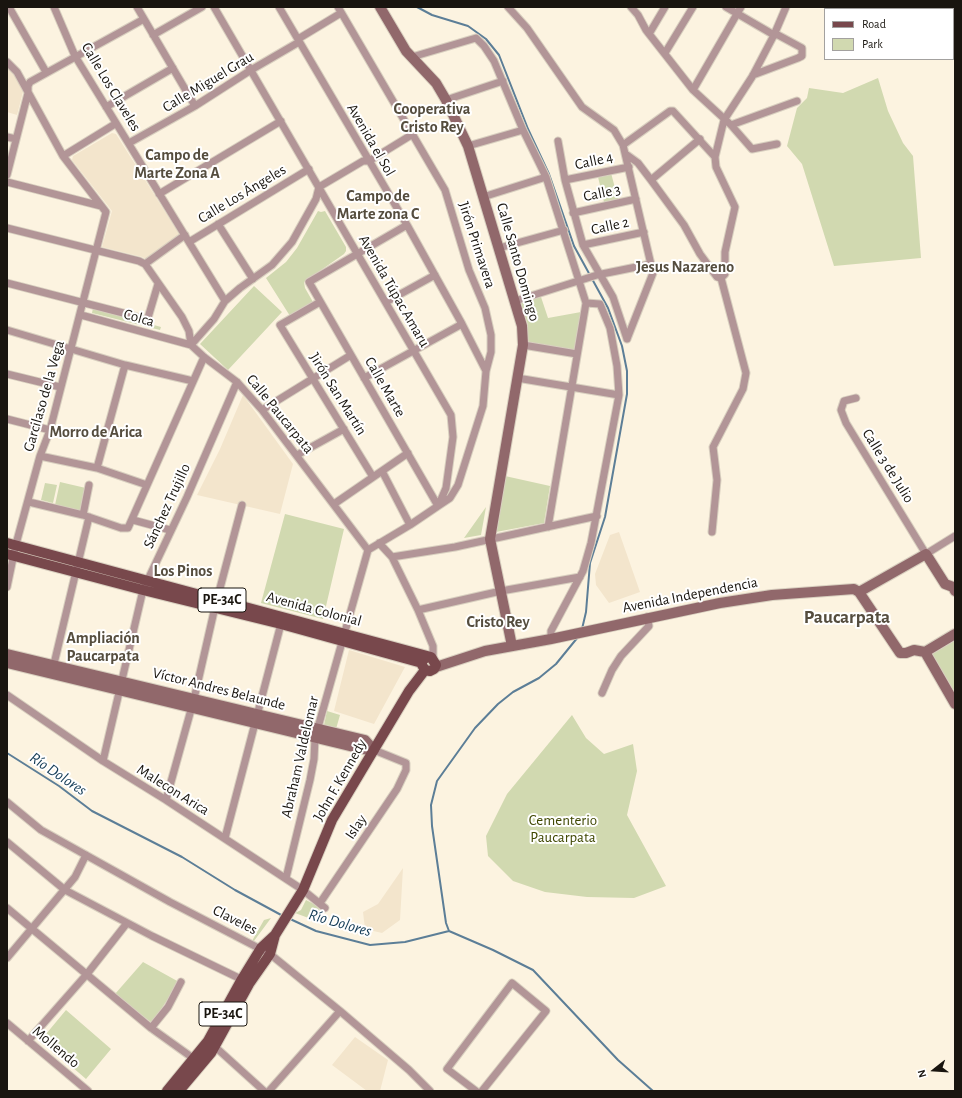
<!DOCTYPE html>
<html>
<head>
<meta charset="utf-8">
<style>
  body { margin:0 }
  #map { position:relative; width:962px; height:1098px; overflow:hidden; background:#fcf3e0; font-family:"Alegreya Sans",sans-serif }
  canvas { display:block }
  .frame { position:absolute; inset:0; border:8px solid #19150f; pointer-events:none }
  .legend { position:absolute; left:824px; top:8px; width:130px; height:52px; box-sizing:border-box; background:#fff; border:1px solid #a3a19f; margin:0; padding:5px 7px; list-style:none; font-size:12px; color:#19150f }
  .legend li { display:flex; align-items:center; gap:8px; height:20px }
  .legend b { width:20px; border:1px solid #a3a19f }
  .north { position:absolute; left:914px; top:1050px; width:40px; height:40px; -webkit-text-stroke:3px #fff; paint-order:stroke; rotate:253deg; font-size:11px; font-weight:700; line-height:16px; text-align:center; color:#19150f }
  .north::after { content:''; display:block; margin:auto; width:14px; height:18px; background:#19150f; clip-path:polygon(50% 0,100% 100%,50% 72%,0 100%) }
</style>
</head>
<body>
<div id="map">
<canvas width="962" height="1098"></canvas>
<div class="frame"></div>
<ul class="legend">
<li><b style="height:5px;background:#78484c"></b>Road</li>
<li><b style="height:11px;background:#d1d9b0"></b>Park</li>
</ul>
<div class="north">N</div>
</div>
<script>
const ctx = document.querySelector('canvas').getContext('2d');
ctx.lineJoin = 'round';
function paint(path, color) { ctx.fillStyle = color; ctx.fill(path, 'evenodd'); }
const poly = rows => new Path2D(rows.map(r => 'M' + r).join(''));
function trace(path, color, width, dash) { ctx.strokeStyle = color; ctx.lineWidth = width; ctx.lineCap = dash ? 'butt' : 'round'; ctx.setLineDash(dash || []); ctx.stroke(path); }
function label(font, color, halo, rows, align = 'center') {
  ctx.font = font + ' "Alegreya Sans",sans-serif'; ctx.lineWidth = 4; ctx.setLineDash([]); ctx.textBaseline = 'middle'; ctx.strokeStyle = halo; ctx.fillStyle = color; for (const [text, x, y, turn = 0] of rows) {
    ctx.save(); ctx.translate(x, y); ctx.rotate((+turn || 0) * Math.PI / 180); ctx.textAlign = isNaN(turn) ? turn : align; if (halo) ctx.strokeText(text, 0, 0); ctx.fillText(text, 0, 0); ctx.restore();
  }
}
const built = poly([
  [7,67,16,75,23,92,17,115,7,112],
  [112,133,116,134,181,237,148,260,142,257,102,247,112,211,72,160,73,156],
  [243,395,293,464,280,514,197,495,220,449],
  [619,532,640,592,609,603,596,585,595,574,610,535],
  [349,650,405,667,374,724,334,711],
  [403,868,400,920,382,933,365,929,363,912,378,904],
  [355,1037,388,1060,380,1091,367,1091,332,1065]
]);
const green = poly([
  [878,78,888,111,903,143,913,156,921,258,834,266,802,164,787,146,797,108,807,98,809,88,843,93],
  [611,173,618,199,604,202,598,177],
  [318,211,321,212,325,211,346,247,346,251,344,254,304,282,305,288,313,302,290,316,266,278,286,262,297,248],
  [254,286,282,312,228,370,200,344],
  [541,297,548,318,581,312,574,351,528,344,528,325,520,302],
  [93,308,161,327,160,330,92,313],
  [505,476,550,486,544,523,496,532],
  [60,482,90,489,86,512,55,505],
  [45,483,57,485,53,503,41,500],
  [486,507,481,535,464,538],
  [285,514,344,529,323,619,261,603],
  [955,638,955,690,950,688,932,656,933,651],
  [327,711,340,715,336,729,324,725],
  [572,715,586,738,604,754,633,744,637,771,627,815,666,886,634,898,587,897,545,892,513,881,488,856,486,836,507,794],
  [306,900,316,905,322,913,314,920,295,913,301,910],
  [271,918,254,941,252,941,264,920],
  [143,962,179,982,152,1023,115,994],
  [66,1010,111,1049,86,1079,41,1040]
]);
const stream = poly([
  [417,7,432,15,468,26,486,39,499,55,528,129,549,174,574,246,608,308,622,346,627,371,627,394,605,517,590,563,586,612,582,629],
  [7,753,59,786,92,811,182,857,235,890,283,916],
  [288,918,316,931,370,945,405,942,449,931,493,950,533,970,618,1060,653,1091],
  [449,931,446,923,432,826,431,805,437,781,475,728,498,704,513,692,539,678,556,664,578,637]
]);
const street = poly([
  [9,7,46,72],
  [54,7,75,56,225,301],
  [137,7,195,106],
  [214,7,451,415,453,437,446,488,440,502,438,506,410,525,368,550],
  [279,7,407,225,462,324,486,371],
  [338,7,445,190,469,270,485,308,491,335,491,352,486,371,483,406,458,485,450,498,438,506],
  [508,7,527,28,582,107,614,130,623,145,653,273,627,339],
  [631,7,638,15,646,30,693,90,731,125,752,149,777,144],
  [726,7,774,35,778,35,802,48,802,56,798,58,753,75],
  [649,34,665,7],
  [153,35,202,7],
  [298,39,341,13],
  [665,53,693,7],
  [412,57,476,38,484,46,494,61,523,130,546,177,586,303,548,527],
  [7,62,17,72,63,156,106,212,50,430,40,456,16,544,7,587],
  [693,90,741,7],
  [446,100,503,81],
  [106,107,173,68],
  [731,125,797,101],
  [7,137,16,139],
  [558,141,565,180,583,245,613,297,627,339],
  [129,143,195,106,251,70,299,42],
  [623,145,670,111,673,111,715,157],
  [468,146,523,130],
  [627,155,638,163,651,180,684,225,700,254,717,277,721,278],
  [63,156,115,124],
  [7,175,28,93,28,86,30,82,144,19],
  [565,180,629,167],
  [651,180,700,139],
  [7,182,101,206],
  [159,194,281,121],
  [483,197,546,177],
  [573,213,636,199],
  [218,224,253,279],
  [407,225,309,282,438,506],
  [7,228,139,261,145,264,182,317,189,331,191,345,204,357,237,382,262,410,368,550],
  [189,242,309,169],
  [583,245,644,232],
  [499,248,564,230],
  [145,264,185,235],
  [721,278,725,274,725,252,735,207,716,167,715,157,724,120,752,77,774,35,786,7],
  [7,283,131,315,147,321,158,284],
  [515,301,597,275,651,264],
  [320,302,280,325,373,477],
  [386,302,435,275],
  [81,315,191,345,214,319,225,301,240,288,272,265,292,242,316,199,319,187,363,161,369,161,413,134],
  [7,330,125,365,193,381],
  [523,345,577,354],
  [7,374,60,387],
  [364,378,462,324],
  [517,378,619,395],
  [856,398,844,401,841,410,846,423,926,554,955,536],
  [262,410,351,355],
  [7,419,50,430],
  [297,455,344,429],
  [40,456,97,468,147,485],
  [97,468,125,365],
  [382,471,410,525],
  [29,502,83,515,121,528,128,528,204,357],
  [334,504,408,453],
  [83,515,89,485],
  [133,520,170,530],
  [712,532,717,480,713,447,743,389,746,373,721,278],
  [379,543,392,557,418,610,433,646,433,658],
  [392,557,455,547,597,516],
  [418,610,501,591,580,577],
  [551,639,551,631,583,571,591,543,619,395,617,366,610,328,600,304,586,303],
  [53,668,89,517],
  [602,693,612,670,621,656,649,626,647,617],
  [7,695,103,761,166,800,303,890,325,908],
  [103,761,143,590,187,497,237,382],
  [166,800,194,699,215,607,242,505],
  [7,802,41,830,170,902,270,954,340,1011,409,1070,430,1091],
  [225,838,282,620],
  [7,842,65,890,152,936,245,981],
  [286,878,310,780,314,759,315,738,368,550],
  [320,903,397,789,406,770,406,763,374,750],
  [7,908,151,1028,197,1061],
  [7,958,75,877,86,855],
  [7,1023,88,1091],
  [151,1028,168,1007,181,982],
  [28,1041,87,974,127,923],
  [212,1044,264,1091],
  [269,1091,340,1011],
  [476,1091,447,1069,512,983,546,1011,482,1091]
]);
const secondary = poly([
  [380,7,406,51,436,83,446,100,468,146,522,326,523,345,490,539,512,646],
  [859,592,900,653,906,653,914,650,925,652,955,634],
  [925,652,955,704],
  [7,654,365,740,374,750],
  [7,663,362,749,374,750],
  [436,667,485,651,551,639,720,603,772,595,854,589,859,592,926,554,945,584,953,587,955,591]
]);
const primary = poly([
  [7,543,431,657,436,665,434,669,430,671,425,670,422,665,422,660,428,657],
  [7,554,143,590,281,624,422,663],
  [167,1091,208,1041,242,979,261,948,275,935],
  [179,1091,211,1053,249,984,270,954,275,935,303,890,332,820,409,691,425,670]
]);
const shields = [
  [222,600,48],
  [223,1014,48]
];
const shieldNames = [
  ["PE-34C",222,600],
  ["PE-34C",223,1014]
];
const streetNames = [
  ["Calle Miguel Grau",208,82,-31],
  ["Calle Los Claveles",111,87,59],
  ["Avenida el Sol",371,140,60],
  ["Calle 4",594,161,-12],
  ["Calle 3",602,193,-12],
  ["Calle Los Ángeles",242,194,-31],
  ["Calle 2",610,226,-12],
  ["Jirón Primavera",477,245,72],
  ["Calle Santo Domingo",518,262,74],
  ["Avenida Túpac Amaru",394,291,60],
  ["Colca",139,318,16],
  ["Calle Marte",385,387,60],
  ["Jirón San Martín",338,394,58],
  ["Garcilaso de la Vega",44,396,-74],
  ["Calle Paucarpata",280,414,51],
  ["Calle 3 de Julio",888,466,58],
  ["Sánchez Trujillo",167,506,-65],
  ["Avenida Independencia",690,595,-11],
  ["Avenida Colonial",314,609,15],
  ["Víctor Andres Belaunde",219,689,14],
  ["Abraham Valdelomar",300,757,-77],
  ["John F. Kennedy",340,780,-60],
  ["Malecon Arica",173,790,32],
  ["Islay",356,827,-56],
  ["Claveles",235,920,27],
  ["Mollendo",56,1047,40]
];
const parkNames = [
  ["Cementerio",563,820],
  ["Paucarpata",563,837]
];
const neighbourhoodNames = [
  ["Cooperativa",432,109],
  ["Cristo Rey",432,127],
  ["Campo de",177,155],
  ["Marte Zona A",177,173],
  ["Campo de",378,196],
  ["Marte zona C",378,214],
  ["Jesus Nazareno",685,267],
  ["Morro de Arica",96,432],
  ["Los Pinos",183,571],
  ["Cristo Rey",498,622],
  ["Ampliación",103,638],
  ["Paucarpata",103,656]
];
const waterNames = [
  ["Río Dolores",58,774,34],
  ["Río Dolores",340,923,16]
];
const districtNames = [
  ["Paucarpata",847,617]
];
paint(built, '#f3e5cc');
paint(green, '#d1d9b0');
trace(stream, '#5c7e97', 2);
trace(street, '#d8cfbf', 9);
trace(secondary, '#d8cfbf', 12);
trace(primary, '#d8cfbf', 12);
trace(street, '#b29597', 7);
trace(secondary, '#91686b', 10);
trace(primary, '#78484c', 10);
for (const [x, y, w] of shields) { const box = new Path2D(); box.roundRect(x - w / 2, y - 12, w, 24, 3); ctx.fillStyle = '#fff'; ctx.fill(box); trace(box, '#19150f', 1); }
label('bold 14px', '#19150f', null, shieldNames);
label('15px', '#19150f', '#fff', streetNames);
label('15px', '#404803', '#fff', parkNames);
label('bold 16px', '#554d3e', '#fff', neighbourhoodNames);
label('italic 16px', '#123a55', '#fff', waterNames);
label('bold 19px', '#554d3e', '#fff', districtNames);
</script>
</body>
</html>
